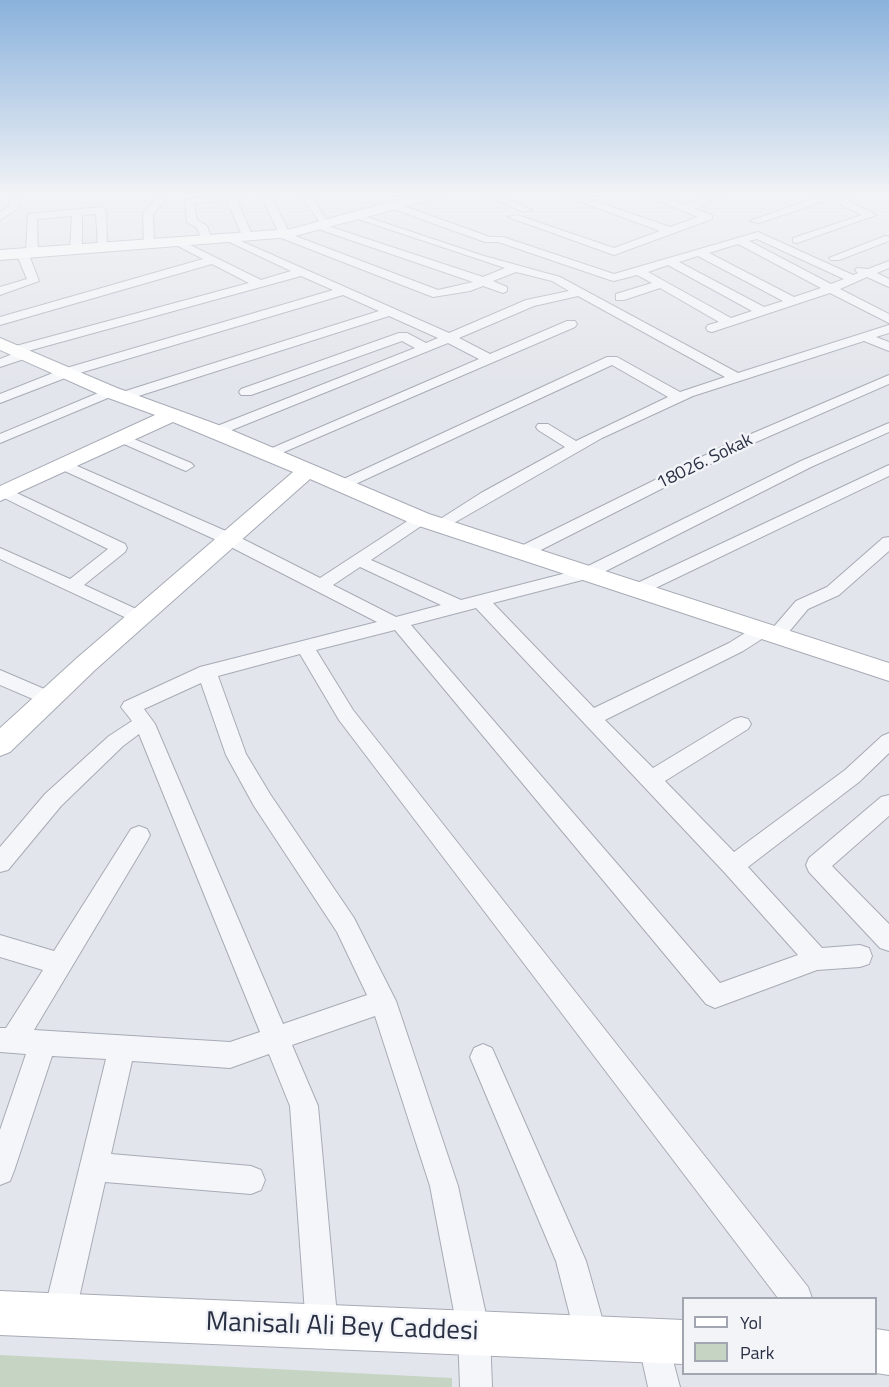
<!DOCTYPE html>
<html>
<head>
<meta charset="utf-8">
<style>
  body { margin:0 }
  #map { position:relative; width:889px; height:1387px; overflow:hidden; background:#e2e5eb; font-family:"Titillium Web",sans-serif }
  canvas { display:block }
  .legend { position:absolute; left:682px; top:1297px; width:195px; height:78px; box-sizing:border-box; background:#f2f4f8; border:2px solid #a2a6b0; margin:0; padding:8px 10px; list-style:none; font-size:18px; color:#2a3044 }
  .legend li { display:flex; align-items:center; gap:12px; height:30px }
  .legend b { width:30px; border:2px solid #a2a6b0 }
</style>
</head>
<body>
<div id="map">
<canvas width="889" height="1387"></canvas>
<ul class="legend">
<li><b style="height:8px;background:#fff"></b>Yol</li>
<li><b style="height:16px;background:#c6d5c3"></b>Park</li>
</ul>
</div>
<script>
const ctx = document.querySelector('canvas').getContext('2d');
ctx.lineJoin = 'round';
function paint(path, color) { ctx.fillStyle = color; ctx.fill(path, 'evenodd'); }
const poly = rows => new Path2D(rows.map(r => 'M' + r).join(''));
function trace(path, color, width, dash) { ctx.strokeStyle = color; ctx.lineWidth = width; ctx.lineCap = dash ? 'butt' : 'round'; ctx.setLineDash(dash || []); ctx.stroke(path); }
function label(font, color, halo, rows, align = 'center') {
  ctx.font = font + ' "Titillium Web",sans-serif'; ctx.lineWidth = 5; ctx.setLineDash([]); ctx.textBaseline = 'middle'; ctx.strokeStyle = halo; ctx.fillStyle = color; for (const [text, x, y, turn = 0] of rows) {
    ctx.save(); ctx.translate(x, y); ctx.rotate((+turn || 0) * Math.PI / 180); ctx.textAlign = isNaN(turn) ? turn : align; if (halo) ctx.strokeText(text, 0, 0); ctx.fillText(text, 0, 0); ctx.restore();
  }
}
const green = poly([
  [0,1355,452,1378,452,1387,0,1387]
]);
const street = poly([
  [13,194,23,194,17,209,0,220,0,212,8,207,13,194],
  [153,194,163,194,164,202,153,214,154,244,149,247,144,244,143,213,154,201,153,194],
  [221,194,247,194,236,198,253,237,252,239,244,239,243,237,226,199,194,204,197,220,207,226,212,240,211,242,203,242,197,228,187,222,185,200,221,194],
  [260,194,270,194,290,234,438,290,473,282,318,229,317,227,321,224,300,194,310,194,331,227,483,277,505,268,352,217,361,215,484,256,560,277,738,373,889,325,889,333,876,337,889,342,889,351,864,341,693,396,602,438,440,531,432,526,434,523,481,493,565,447,538,430,536,427,538,424,548,424,576,441,668,397,612,365,347,488,342,490,334,485,337,482,607,357,617,357,680,392,725,377,578,296,534,306,459,338,490,354,567,321,575,321,577,324,575,327,270,458,263,454,265,451,479,359,448,343,222,434,212,434,210,431,212,428,415,348,402,341,251,395,241,395,239,392,241,389,399,333,407,333,426,343,438,338,389,316,126,400,116,400,114,397,116,394,379,311,343,295,73,375,0,403,0,394,63,369,333,290,301,276,28,351,32,354,30,357,0,367,0,359,15,353,11,350,12,347,249,283,212,264,0,325,0,317,203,259,174,244,173,242,178,239,261,280,291,271,223,239,224,237,232,237,449,333,526,300,569,291,552,281,516,272,493,281,507,287,507,291,503,293,483,286,470,291,433,297,276,236,275,234,278,231,260,194],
  [483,194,497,194,532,210,523,212,483,194],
  [560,194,575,194,670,227,698,217,641,194,656,194,686,205,710,194,724,194,695,209,712,215,712,219,614,255,508,217,517,215,614,248,660,231,560,194],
  [825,194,845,194,849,201,876,215,797,243,793,242,793,238,862,215,841,205,837,197,759,223,750,221,825,194],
  [390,204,398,204,490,237,503,237,614,274,758,232,853,275,858,273,855,270,857,268,868,269,889,261,889,268,877,273,889,279,889,287,867,277,840,289,889,314,889,323,830,293,712,332,708,331,706,328,708,325,719,322,660,288,624,300,616,300,616,294,652,283,637,275,614,281,610,280,498,242,485,242,390,208,390,204],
  [757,239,844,279,831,284,749,241,757,239],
  [738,244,821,288,794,297,709,253,738,244],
  [698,256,783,301,764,307,679,262,698,256],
  [668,265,752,311,731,318,648,272,668,265],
  [101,207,106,210,107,249,103,250,98,247,96,214,82,215,82,249,76,252,70,249,72,216,37,219,38,253,36,255,29,255,39,281,0,295,0,287,27,279,16,253,22,250,26,251,28,214,101,207],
  [885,236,889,237,889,241,839,260,831,260,829,258,885,236],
  [889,375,889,384,740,449,529,556,523,557,517,556,515,552,517,548,730,443,889,375],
  [110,388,115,389,117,392,115,395,0,443,0,434,110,388],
  [889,423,889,432,811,467,594,577,493,603,594,708,729,643,756,626,762,624,768,626,771,630,796,601,827,587,883,538,889,537,889,551,839,595,808,609,783,639,771,639,768,635,743,651,605,720,653,768,734,719,741,717,748,719,751,724,748,729,665,781,734,852,845,770,882,736,889,733,889,753,859,782,748,867,822,948,860,945,869,948,872,956,869,964,860,967,817,970,715,1008,706,1004,395,630,316,650,353,710,808,1287,812,1298,778,1298,339,720,300,654,218,676,246,754,270,794,354,918,396,1001,458,1186,490,1333,492,1387,460,1387,458,1333,430,1186,375,1016,292,1045,318,1106,338,1327,333,1338,322,1343,311,1338,306,1327,290,1106,269,1054,230,1068,132,1061,111,1154,251,1166,261,1170,265,1180,261,1190,251,1194,105,1182,75,1316,70,1327,59,1332,48,1327,43,1316,106,1059,52,1056,14,1171,10,1181,0,1185,0,1130,26,1054,0,1052,0,1028,6,1028,43,970,0,957,0,935,54,951,131,829,139,826,147,829,150,835,147,841,34,1030,230,1042,260,1032,139,734,123,746,61,806,8,870,0,872,0,847,45,794,109,736,132,721,121,707,124,702,200,667,377,622,223,543,58,468,55,465,58,462,68,462,235,535,320,578,415,516,427,516,429,519,427,522,371,560,461,600,582,569,801,461,889,423],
  [360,567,441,605,396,617,333,585,360,567],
  [476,608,725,873,798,955,720,983,411,625,476,608],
  [201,683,226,755,254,806,337,932,367,995,283,1024,155,724,144,709,201,683],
  [122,434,191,463,194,466,186,471,181,469,117,441,115,438,117,435,122,434],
  [889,465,889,476,645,593,639,595,633,593,630,589,633,585,889,465],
  [4,487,125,544,127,548,125,552,84,585,145,613,148,617,145,621,133,621,0,559,0,548,70,579,108,549,0,496,0,488,4,487],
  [0,670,56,694,59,699,56,704,49,706,0,685,0,670],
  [889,795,889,816,832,866,889,924,889,951,880,948,809,872,806,865,809,858,881,797,889,795],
  [483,1044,492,1048,586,1261,608,1339,603,1350,592,1355,581,1350,576,1339,556,1261,470,1057,474,1048,483,1044],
  [654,1325,665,1330,680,1387,648,1387,638,1341,643,1330,654,1325]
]);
const secondary = poly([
  [419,194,443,194,441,197,291,237,0,260,0,250,291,229,419,194],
  [0,338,117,388,224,427,429,514,889,663,889,681,413,524,310,479,95,670,10,752,0,756,0,728,77,658,293,472,173,422,0,501,0,486,155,415,103,396,0,350,0,338],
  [0,1291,684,1320,684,1364,0,1335,0,1291],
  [876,1329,889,1331,889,1375,876,1373,876,1329]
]);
const farStreetnames = [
  ["18026. Sokak",705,462,-26]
];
const nearStreetnames = [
  ["Manisalı Ali Bey Caddesi",342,1328,2]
];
paint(green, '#c6d5c3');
trace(street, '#a7abb6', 2);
trace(secondary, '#a7abb6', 2);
paint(street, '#f5f6f9');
paint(secondary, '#fff');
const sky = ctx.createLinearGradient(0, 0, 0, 388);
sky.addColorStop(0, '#8ab2dc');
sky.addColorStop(0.5, '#f2f3f6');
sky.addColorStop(1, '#f2f3f600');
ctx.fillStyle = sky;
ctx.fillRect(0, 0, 889, 388);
label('18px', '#2a3044', '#f2f4f8', farStreetnames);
label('27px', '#2a3044', '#f2f4f8', nearStreetnames);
</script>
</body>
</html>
